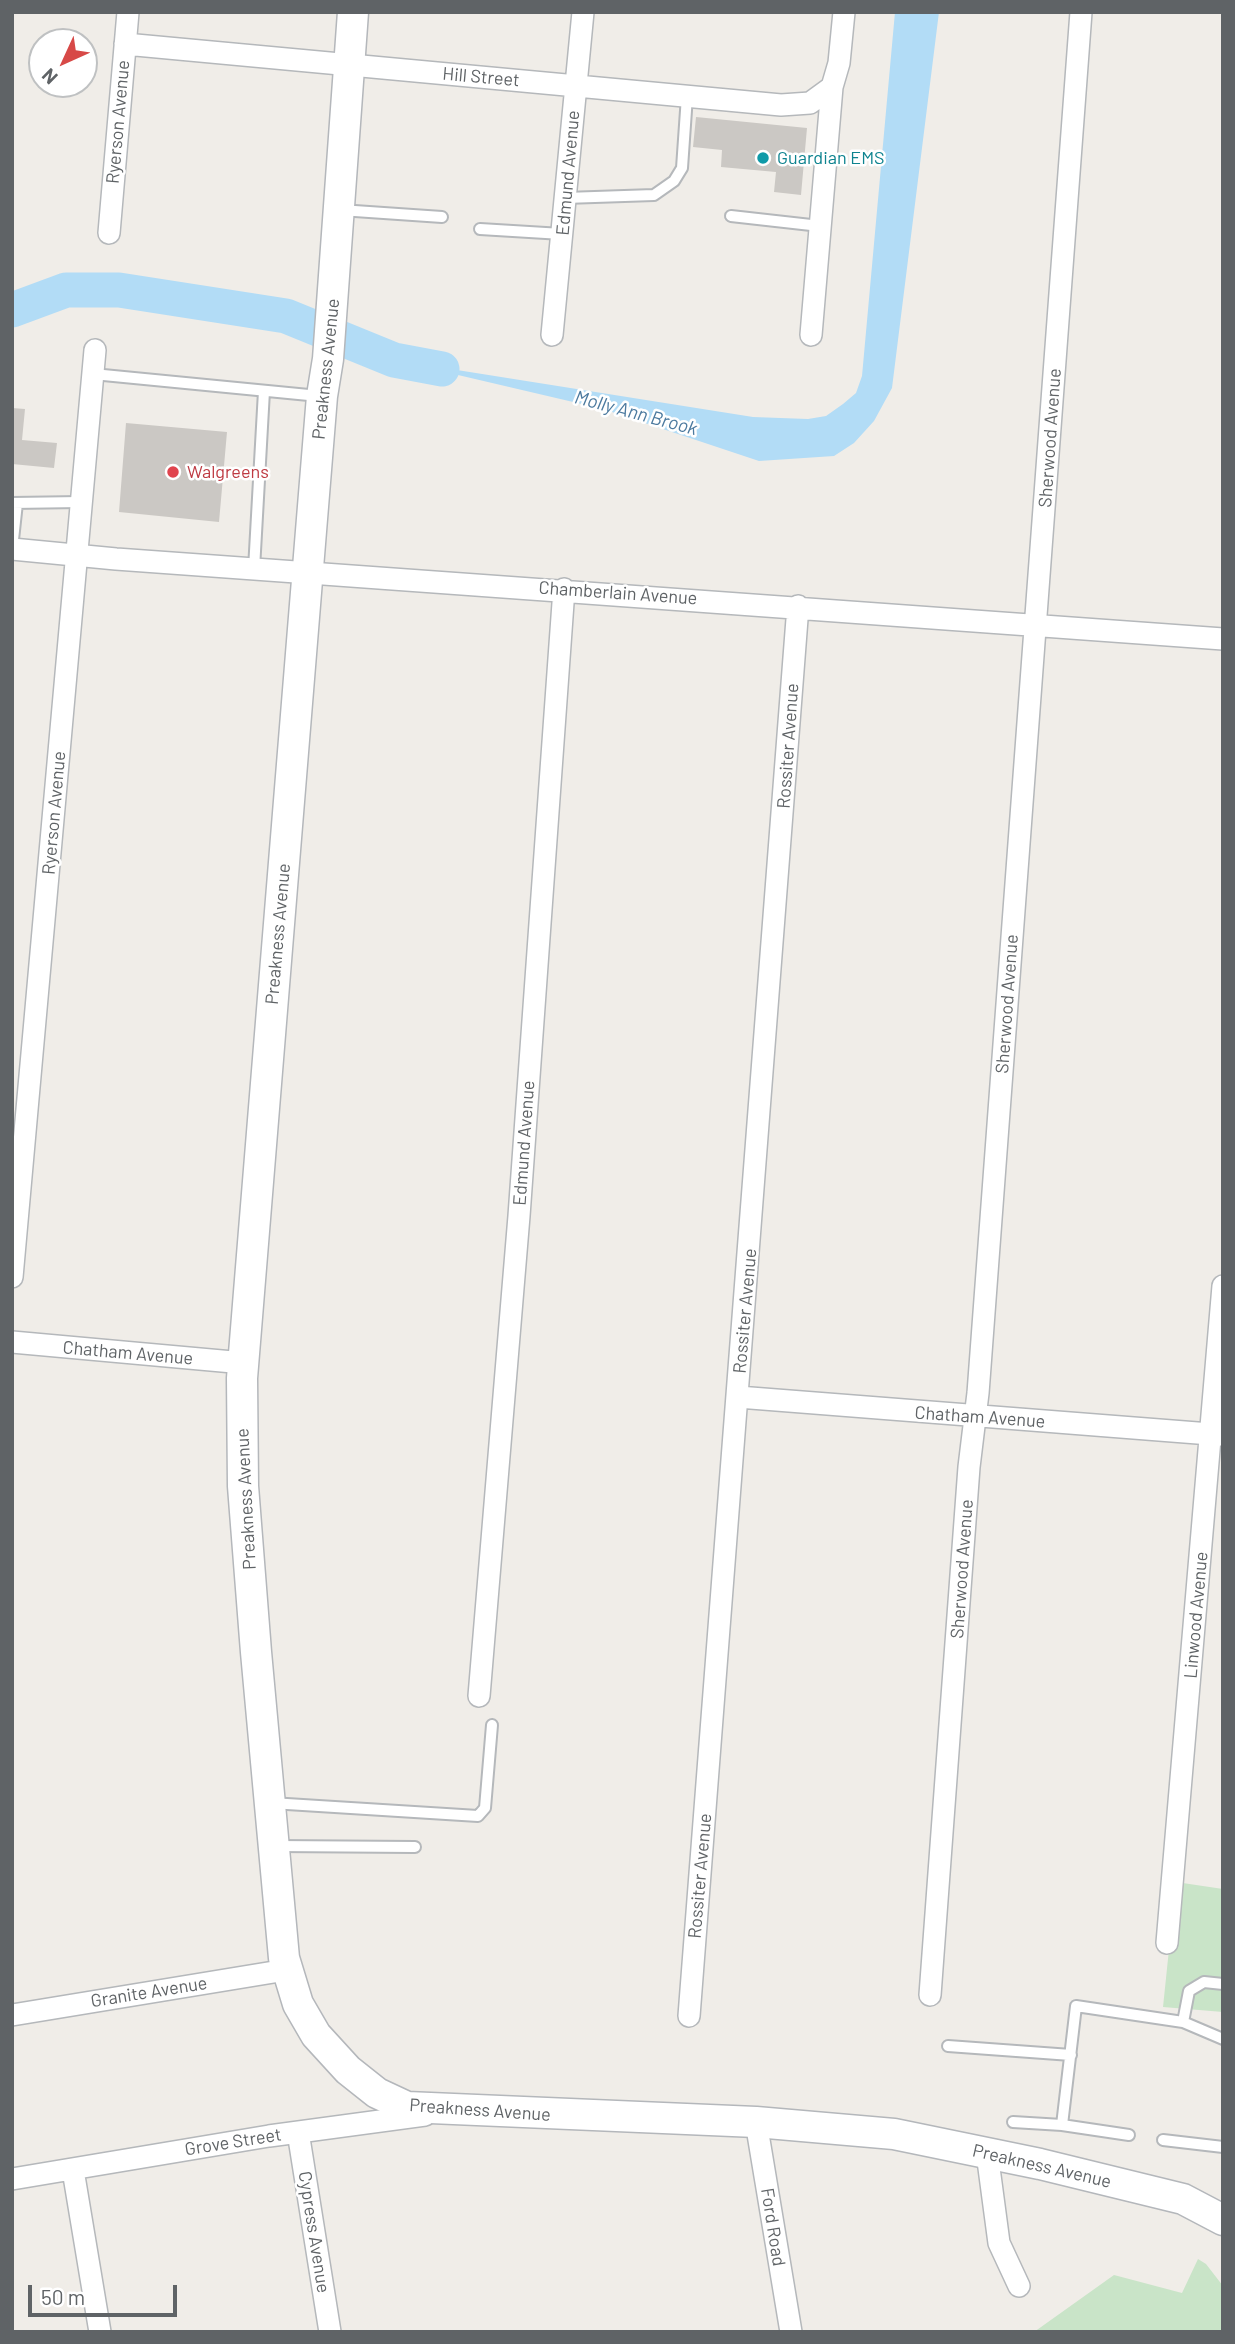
<!DOCTYPE html>
<html>
<head>
<meta charset="utf-8">
<style>
  body { margin:0 }
  #map { position:relative; width:1235px; height:2344px; overflow:hidden; background:#f0ede8; font-family:Barlow,sans-serif }
  canvas { display:block }
  .frame { position:absolute; inset:0; border:14px solid #5f6366; pointer-events:none }
  .north { position:absolute; left:28px; top:28px; width:70px; height:70px; box-sizing:border-box; background:#fff; border:2px solid #bfc1c2; border-radius:50%; rotate:225deg; font-size:19px; font-weight:700; line-height:28px; text-align:center; color:#5f6366 }
  .north::after { content:''; display:block; margin:auto; width:24px; height:32px; background:#d74947; clip-path:polygon(50% 0,100% 100%,50% 72%,0 100%) }
  .scale { position:absolute; left:28px; top:2285px; width:149px; height:32px; box-sizing:border-box; border:4px solid #5f6366; border-top:0; padding-left:9px; font-size:21px; line-height:24px; white-space:nowrap; color:#5f6366; -webkit-text-stroke:5px #fff; paint-order:stroke }
</style>
</head>
<body>
<div id="map">
<canvas width="1235" height="2344"></canvas>
<div class="frame"></div>
<div class="north">N</div>
<div class="scale">50 m</div>
</div>
<script>
const ctx = document.querySelector('canvas').getContext('2d');
ctx.lineJoin = 'round';
function paint(path, color) { ctx.fillStyle = color; ctx.fill(path, 'evenodd'); }
const poly = rows => new Path2D(rows.map(r => 'M' + r).join(''));
function trace(path, color, width, dash) { ctx.strokeStyle = color; ctx.lineWidth = width; ctx.lineCap = dash ? 'butt' : 'round'; ctx.setLineDash(dash || []); ctx.stroke(path); }
function label(font, color, halo, rows, align = 'center') {
  ctx.font = font + ' Barlow,sans-serif'; ctx.lineWidth = 5; ctx.setLineDash([]); ctx.textBaseline = 'middle'; ctx.strokeStyle = halo; ctx.fillStyle = color; for (const [text, x, y, turn = 0] of rows) {
    ctx.save(); ctx.translate(x, y); ctx.rotate((+turn || 0) * Math.PI / 180); ctx.textAlign = isNaN(turn) ? turn : align; if (halo) ctx.strokeText(text, 0, 0); ctx.fillText(text, 0, 0); ctx.restore();
  }
}
const green = poly([
  [1176,1882,1223,1889,1223,2012,1163,2007],
  [1198,2259,1206,2264,1223,2286,1223,2332,1034,2332,1114,2275,1182,2293]
]);
const water = poly([
  [895,12,939,12,892,388,874,421,854,443,834,456,759,461,603,409,394,360,753,417,808,419,826,416,843,404,856,393,862,376]
]);
const river = poly([
  [12,310,66,290,119,290,286,316,394,360,442,369]
]);
const building = poly([
  [696,117,807,128,801,195,774,192,776,172,721,167,722,150,693,147],
  [12,408,25,409,22,440,57,443,54,468,12,464],
  [126,423,227,432,219,522,119,512]
]);
const service = poly([
  [565,198,654,195,674,181,682,168,687,96],
  [340,210,442,217],
  [731,216,820,226],
  [480,229,562,234],
  [93,374,319,396],
  [12,503,81,502],
  [12,549,17,503],
  [254,569,264,391],
  [271,1803,478,1816,485,1808,492,1725],
  [275,1846,415,1847],
  [1183,2022,1223,2039],
  [948,2046,1071,2055],
  [1013,2122,1062,2125,1129,2135],
  [1062,2125,1076,2006,1183,2022,1189,1991,1204,1982,1223,1984],
  [1163,2140,1223,2147]
]);
const minor = poly([
  [125,44,781,105,810,103,832,87],
  [109,233,128,12],
  [552,335,583,12],
  [811,335,832,87,839,63,844,12],
  [12,549,116,559,1223,639],
  [12,1277,95,350],
  [12,1342,244,1363],
  [738,1397,1223,1435],
  [479,1696,519,1216,564,589],
  [1167,1943,1223,1286],
  [930,1995,969,1467,978,1393,1081,12],
  [12,2015,286,1970],
  [689,2016,798,606],
  [756,2122,791,2332],
  [298,2132,330,2332],
  [987,2153,999,2243,1019,2286],
  [73,2170,100,2332],
  [12,2179,269,2136,425,2115]
]);
const secondary = poly([
  [353,12,328,359,322,396,242,1378,243,1486,256,1652,284,1958,298,2004,316,2035,348,2070,377,2093,407,2107,756,2122,894,2134,1040,2164,1183,2199,1223,2220]
]);
const markers = [
  [763,158,7,"#0f9aa8"],
  [173,472,7,"#e0444e"]
];
const streetNames = [
  ["Hill Street",481,77,5],
  ["Ryerson Avenue",118,122,-85],
  ["Edmund Avenue",568,173,-85],
  ["Preakness Avenue",326,369,-84],
  ["Sherwood Avenue",1050,438,-86],
  ["Chamberlain Avenue",618,593,4],
  ["Rossiter Avenue",788,746,-86],
  ["Ryerson Avenue",54,813,-85],
  ["Preakness Avenue",278,934,-85],
  ["Sherwood Avenue",1007,1004,-86],
  ["Edmund Avenue",524,1143,-86],
  ["Rossiter Avenue",745,1311,-85],
  ["Chatham Avenue",128,1353,5],
  ["Chatham Avenue",980,1417,4],
  ["Preakness Avenue",246,1499,-93],
  ["Sherwood Avenue",962,1569,-86],
  ["Linwood Avenue",1196,1615,-85],
  ["Rossiter Avenue",700,1876,-85],
  ["Granite Avenue",149,1992,-9],
  ["Preakness Avenue",480,2110,4],
  ["Grove Street",233,2142,-9],
  ["Preakness Avenue",1042,2166,13],
  ["Ford Road",773,2227,81],
  ["Cypress Avenue",314,2232,81]
];
const cultureNames = [
  ["Guardian EMS",777,158]
];
const healthNames = [
  ["Walgreens",187,472]
];
const waterNames = [
  ["Molly Ann Brook",636,413,15]
];
paint(green, '#c9e4c8');
paint(water, '#b2dcf6');
trace(river, '#b2dcf6', 35);
paint(building, '#cbc8c4');
trace(service, '#b5b8bb', 14);
trace(minor, '#b5b8bb', 24);
trace(secondary, '#b4b7bb', 33);
trace(service, '#fff', 10);
trace(minor, '#fff', 21);
trace(secondary, '#fff', 30);
for (const [x, y, r, color] of markers) { const dot = new Path2D(); dot.arc(x, y, r, 0, 2 * Math.PI); ctx.fillStyle = color; ctx.fill(dot); trace(dot, '#fff', 2.5); }
label('18px', '#5f6366', '#fff', streetNames);
label('18px', '#0d838f', '#fff', cultureNames, 'left');
label('18px', '#be3a42', '#fff', healthNames, 'left');
label('italic 19px', '#4c7a9f', '#fff', waterNames);
</script>
</body>
</html>
